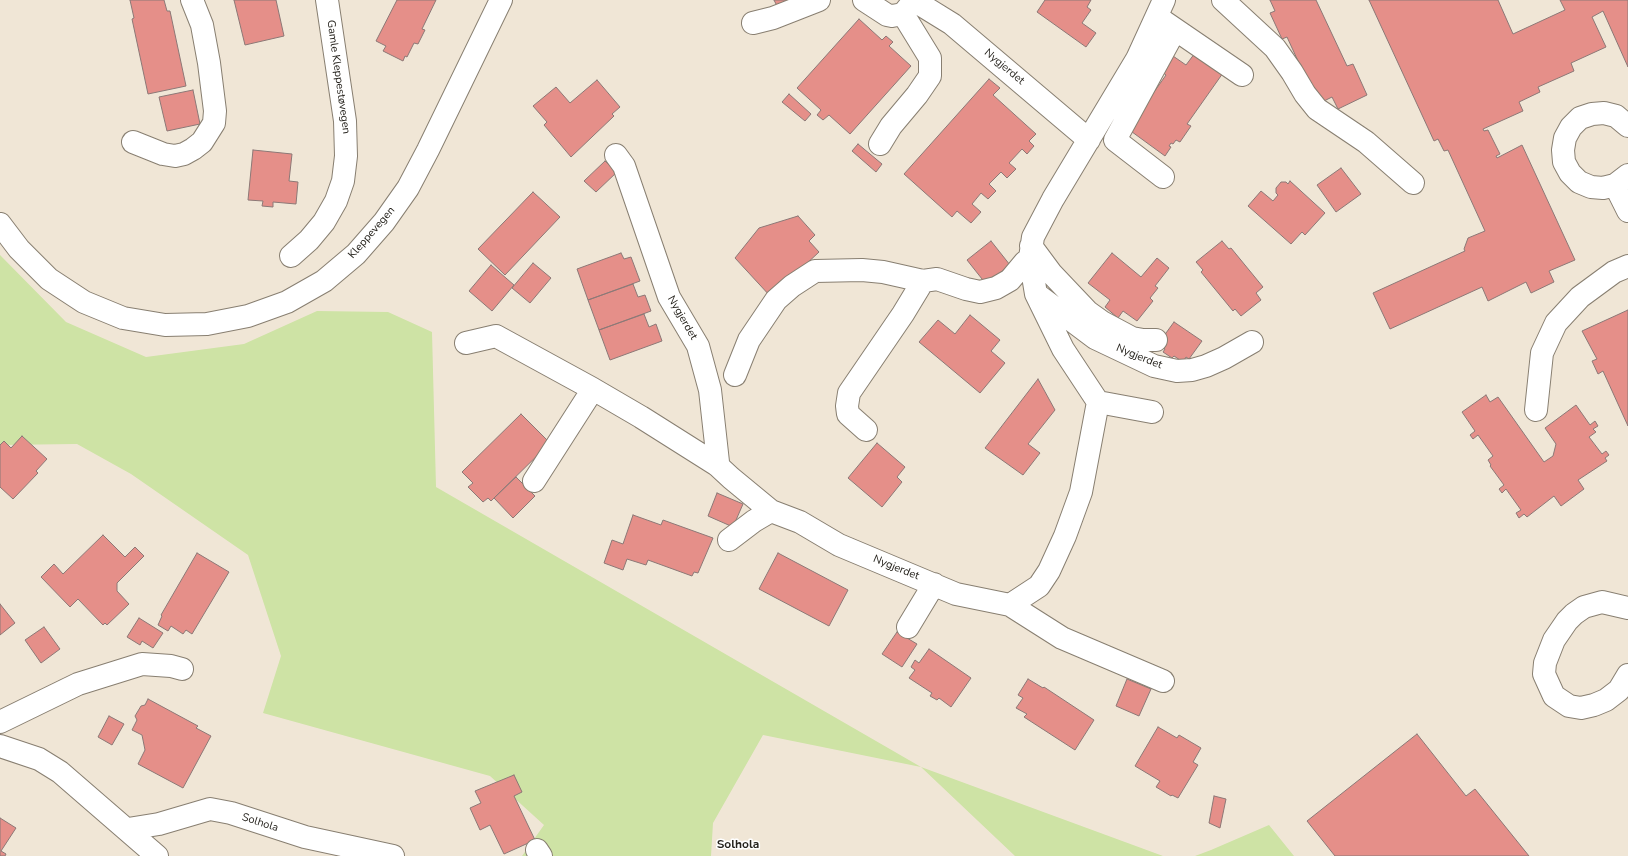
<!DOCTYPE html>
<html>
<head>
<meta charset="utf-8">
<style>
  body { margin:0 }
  canvas { display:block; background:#f0e6d6 }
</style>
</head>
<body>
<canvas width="1628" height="856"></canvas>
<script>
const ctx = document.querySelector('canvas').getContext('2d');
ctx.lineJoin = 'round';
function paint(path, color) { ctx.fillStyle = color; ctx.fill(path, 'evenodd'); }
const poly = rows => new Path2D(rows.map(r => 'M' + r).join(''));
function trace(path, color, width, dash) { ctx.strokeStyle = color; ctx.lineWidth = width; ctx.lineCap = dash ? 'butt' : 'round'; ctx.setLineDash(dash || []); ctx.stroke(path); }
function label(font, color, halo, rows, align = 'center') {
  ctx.font = font + ' "Nunito Sans",sans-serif'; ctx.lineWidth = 3; ctx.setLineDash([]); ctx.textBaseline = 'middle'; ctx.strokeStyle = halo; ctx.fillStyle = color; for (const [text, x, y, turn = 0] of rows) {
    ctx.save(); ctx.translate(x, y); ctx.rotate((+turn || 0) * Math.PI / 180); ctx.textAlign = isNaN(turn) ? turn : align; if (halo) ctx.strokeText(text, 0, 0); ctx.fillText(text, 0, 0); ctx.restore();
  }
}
const green = poly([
  [0,255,66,322,146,357,244,344,317,311,388,312,432,332,436,487,921,767,1163,856,1015,856,921,767,763,735,713,823,711,856,522,856,544,825,490,776,263,713,281,656,248,555,131,474,77,444,0,445],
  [1269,825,1294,856,1195,856,1211,850]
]);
const building = poly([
  [130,0,164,0,167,11,170,11,186,86,148,94,132,19,134,18,130,0],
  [234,0,276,0,284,36,245,45,234,0],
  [397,0,436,0,422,29,425,30,418,44,414,43,407,57,405,56,403,61,383,51,386,46,376,41,397,0],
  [774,0,791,0,778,8,774,0],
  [1045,0,1091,0,1087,7,1091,10,1082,23,1096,33,1086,47,1037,12,1045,0],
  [1270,0,1316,0,1347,66,1353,64,1367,95,1338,109,1332,97,1320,103,1315,98,1287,37,1282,39,1270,13,1275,11,1270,0],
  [1369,0,1498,0,1513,34,1565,10,1560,0,1628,0,1628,67,1603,11,1592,17,1606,47,1571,63,1574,71,1538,87,1540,92,1519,102,1523,111,1483,129,1484,131,1488,130,1500,154,1496,156,1497,158,1522,145,1575,260,1549,271,1554,282,1531,293,1526,282,1488,301,1482,287,1390,329,1373,293,1465,251,1464,249,1468,238,1485,231,1448,150,1444,151,1438,139,1434,141,1369,0],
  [859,19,882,40,886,36,893,42,889,46,911,66,850,134,829,115,823,120,817,115,821,110,797,88,859,19],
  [1195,53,1223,73,1187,124,1191,126,1180,142,1176,140,1173,144,1171,143,1169,146,1171,147,1165,156,1128,129,1166,75,1162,72,1173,56,1186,65,1195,53],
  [989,79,1000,88,993,95,1036,134,1029,141,1034,146,1027,154,1022,149,1009,163,1016,169,1007,178,1001,172,989,184,996,191,988,199,981,193,972,204,981,212,971,223,957,211,952,217,904,174,989,79],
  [597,80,620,107,612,114,614,116,571,157,544,125,547,122,533,106,556,87,570,103,597,80],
  [193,90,200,124,167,131,159,97,193,90],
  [789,94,811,114,805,121,782,102,789,94],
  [858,144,882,164,876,172,852,151,858,144],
  [253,150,292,154,289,181,298,182,296,204,273,202,273,207,262,206,263,201,248,200,253,150],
  [605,161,617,172,596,192,584,181,605,161],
  [1341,168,1361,194,1336,212,1317,185,1341,168],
  [1290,181,1325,213,1305,235,1302,232,1291,244,1248,206,1261,191,1273,201,1278,195,1276,193,1276,188,1281,182,1286,182,1288,184,1290,181],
  [533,192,560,217,505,275,478,249,533,192],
  [798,216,815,235,809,241,819,252,771,297,735,258,759,228,798,216],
  [991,241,1010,265,986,284,967,260,991,241],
  [1222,241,1229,249,1231,248,1263,287,1256,293,1261,300,1241,316,1235,309,1233,311,1201,272,1203,270,1196,262,1222,241],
  [621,253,624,259,631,257,640,281,588,300,577,269,621,253],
  [1112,253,1141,277,1157,258,1169,268,1155,286,1158,288,1150,298,1153,301,1137,321,1123,311,1118,318,1105,307,1110,300,1088,283,1112,253],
  [533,263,551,278,530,303,512,288,533,263],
  [491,265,514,285,492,311,469,291,491,265],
  [633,284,638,297,645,295,651,311,599,330,588,300,633,284],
  [1628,310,1628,426,1603,371,1598,374,1592,361,1597,359,1582,331,1628,310],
  [644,314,649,327,656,324,662,341,610,360,599,330,644,314],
  [970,315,1000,340,991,351,1005,363,980,393,919,342,938,320,955,334,970,315],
  [1174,322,1202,341,1189,359,1186,357,1183,362,1174,356,1172,358,1163,352,1165,349,1158,344,1174,322],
  [1038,379,1055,410,1028,444,1040,453,1023,475,985,448,1038,379],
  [1486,395,1490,402,1498,397,1544,462,1553,456,1556,444,1545,428,1576,405,1590,425,1595,421,1598,426,1593,429,1596,432,1589,437,1602,454,1606,451,1609,455,1605,458,1607,461,1578,480,1584,489,1561,506,1554,496,1527,517,1524,514,1519,518,1516,513,1521,510,1506,489,1502,493,1499,489,1504,485,1490,466,1491,465,1488,460,1493,456,1478,435,1473,439,1470,435,1475,431,1462,412,1486,395],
  [521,414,550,443,491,501,488,498,483,502,468,487,473,483,462,472,521,414],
  [22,436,47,459,36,471,38,473,13,499,0,487,0,445,4,441,11,448,22,436],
  [877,443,905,467,897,477,902,482,882,507,848,478,877,443],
  [516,477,535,496,513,518,494,498,516,477],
  [717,493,743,504,733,527,708,516,717,493],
  [633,515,661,525,663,520,713,538,698,573,694,572,692,576,648,560,646,565,627,559,623,570,604,563,612,540,623,544,633,515],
  [103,535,125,557,135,547,144,556,117,583,117,591,129,604,107,625,105,623,103,625,78,599,70,607,41,577,54,564,63,574,103,535],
  [197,553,229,572,192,634,186,630,183,634,171,626,168,631,158,625,162,616,161,615,197,553],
  [778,553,848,590,829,626,759,589,778,553],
  [0,604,15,623,0,635,0,604],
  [139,618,163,633,153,648,142,641,140,645,127,637,139,618],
  [44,627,60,649,41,663,25,640,44,627],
  [897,632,917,644,902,667,882,654,897,632],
  [929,649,971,678,951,707,939,698,937,700,930,696,932,693,909,678,915,670,911,667,915,660,919,663,929,649],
  [1028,679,1043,688,1044,687,1094,720,1075,750,1024,717,1027,714,1016,708,1023,698,1018,695,1028,679],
  [1127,679,1151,689,1139,716,1116,706,1127,679],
  [148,699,198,726,196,728,211,736,183,788,138,764,145,750,142,735,132,730,137,720,135,716,141,706,145,705,148,699],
  [109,716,124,724,112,745,98,737,109,716],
  [1158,727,1177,738,1179,735,1201,748,1193,762,1198,765,1178,798,1172,795,1171,796,1156,787,1160,781,1135,766,1158,727],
  [1417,734,1466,796,1475,789,1529,856,1335,856,1307,821,1417,734],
  [514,775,522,792,514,796,535,840,504,854,490,825,480,830,470,808,481,803,475,791,514,775],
  [1214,796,1226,799,1220,828,1209,823,1214,796],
  [0,818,16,828,1,851,6,854,5,856,0,856,0,818]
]);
const minor = poly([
  [864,0,887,15,892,16,903,14,912,3],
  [913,0,952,24,1089,140],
  [1223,0,1275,48,1292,72,1305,94,1317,109,1366,142,1413,183],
  [1163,21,1242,75],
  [753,23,773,18,819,0],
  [1628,126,1616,116,1604,113,1592,114,1580,118,1571,127,1565,138,1563,150,1564,162,1570,173,1579,182,1591,187,1603,188,1615,185,1628,175],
  [133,142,163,154,175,156,184,154,193,149,202,142,214,123,215,111,209,63,202,25,192,0],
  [880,144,891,126,917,95,930,76,930,58,903,14],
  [616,155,624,166,669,297,698,346,710,390,718,462,717,465],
  [1163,177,1115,140,1175,30],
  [1615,185,1628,211],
  [1031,246,1051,273,1088,312,1102,322,1132,338,1143,340,1156,340],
  [291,256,309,240,324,222,336,201,343,181,346,156,345,121,327,0],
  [1039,296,1095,338,1154,366,1177,371,1192,370,1206,366,1224,358,1252,342],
  [466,343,496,336,593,389,641,417,717,465,731,478,771,511,800,522,839,545,956,594,1010,605,1062,638,1163,681],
  [735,375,749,340,776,300,792,286,815,271,862,270,883,272,923,281,937,279,966,289,980,292,996,288,1010,280,1025,262,1030,258],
  [1098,402,1152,412],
  [1536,410,1542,353,1556,323,1580,297,1614,272,1628,266],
  [866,430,848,414,847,406,849,393,903,314,923,281],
  [534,481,593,389],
  [729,540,754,521,771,511],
  [1010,605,1039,586,1049,571,1065,536,1081,492,1098,402,1063,349,1036,294,1030,258,1033,237,1053,199,1137,59,1164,0],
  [1628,608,1602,602,1584,607,1574,614,1567,621,1554,640,1545,663,1544,674,1554,696,1569,706,1581,708,1594,705,1606,700,1619,690,1628,675],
  [908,627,934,584],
  [0,722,78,684,142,664,171,666,182,669],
  [0,746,39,759,60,772,157,856],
  [128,829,159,824,210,809,231,813,305,837,393,856],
  [537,850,541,856]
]);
const major = poly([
  [0,224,19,249,49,279,84,302,123,318,165,325,207,324,248,316,287,302,324,281,356,254,384,222,408,188,428,150,501,0]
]);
const streetNames = [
  ["Nygjerdet",1004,67,40],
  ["Gamle Kleppestøvegen",338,77,82],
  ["Kleppevegen",372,233,-49],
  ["Nygjerdet",682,318,60],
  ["Nygjerdet",1139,357,22],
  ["Nygjerdet",896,568,22],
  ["Solhola",260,823,18]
];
const neighbourhoodNames = [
  ["Solhola",738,845]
];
paint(green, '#cee3a5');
paint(building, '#e58f89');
trace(building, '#8c7876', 1);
trace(minor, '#887f71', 24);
trace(major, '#887f71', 24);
trace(minor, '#fff', 22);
trace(major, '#fff', 22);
label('11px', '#26231d', '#fff', streetNames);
label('bold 12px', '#26231d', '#fff', neighbourhoodNames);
</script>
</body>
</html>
